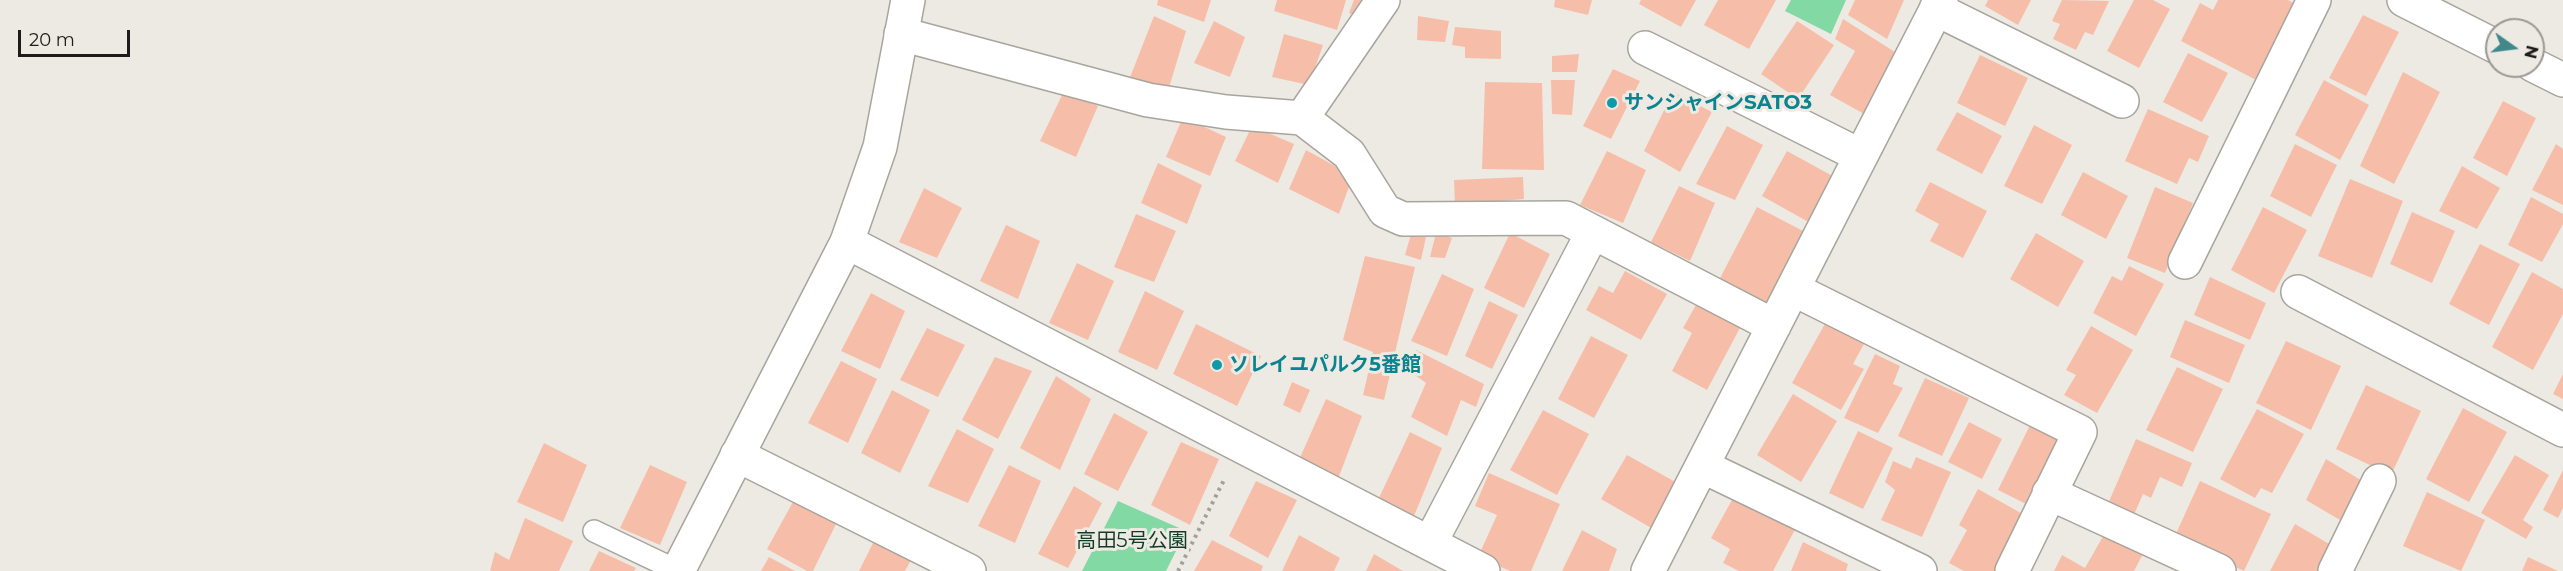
<!DOCTYPE html>
<html>
<head>
<meta charset="utf-8">
<style>
  body { margin:0 }
  #map { position:relative; width:2563px; height:571px; overflow:hidden; background:#edeae3; font-family:Montserrat,sans-serif }
  canvas { display:block }
  .north { position:absolute; left:2485px; top:18px; width:60px; height:60px; box-sizing:border-box; background:#edeae3; border:2px solid #9a9893; border-radius:50%; rotate:104deg; font-size:16px; font-weight:700; line-height:24px; text-align:center; color:#1d1c1a }
  .north::after { content:''; display:block; margin:auto; width:21px; height:27px; background:#408889; clip-path:polygon(50% 0,100% 100%,50% 72%,0 100%) }
  .scale { position:absolute; left:18px; top:30px; width:112px; height:27px; box-sizing:border-box; border:3px solid #1d1c1a; border-top:0; padding-left:8px; font-size:18px; line-height:21px; white-space:nowrap; color:#1d1c1a; -webkit-text-stroke:4px #edeae3; paint-order:stroke }
</style>
</head>
<body>
<div id="map">
<canvas width="2563" height="571"></canvas>
<div class="north">N</div>
<div class="scale">20 m</div>
</div>
<script>
const ctx = document.querySelector('canvas').getContext('2d');
ctx.lineJoin = 'round';
function paint(path, color) { ctx.fillStyle = color; ctx.fill(path, 'evenodd'); }
const poly = rows => new Path2D(rows.map(r => 'M' + r).join(''));
function trace(path, color, width, dash) { ctx.strokeStyle = color; ctx.lineWidth = width; ctx.lineCap = dash ? 'butt' : 'round'; ctx.setLineDash(dash || []); ctx.stroke(path); }
function label(font, color, halo, rows, align = 'center') {
  ctx.font = font + ' Montserrat,"Noto Sans JP",sans-serif'; ctx.lineWidth = 6; ctx.setLineDash([]); ctx.textBaseline = 'middle'; ctx.strokeStyle = halo; ctx.fillStyle = color; for (const [text, x, y, turn = 0] of rows) {
    ctx.save(); ctx.translate(x, y); ctx.rotate((+turn || 0) * Math.PI / 180); ctx.textAlign = isNaN(turn) ? turn : align; if (halo) ctx.strokeText(text, 0, 0); ctx.fillText(text, 0, 0); ctx.restore();
  }
}
const green = poly([
  [1791,0,1846,0,1831,34,1785,11],
  [1118,501,1186,531,1166,571,1082,571]
]);
const building = poly([
  [1158,0,1211,0,1204,22,1157,5],
  [1277,0,1346,0,1337,30,1274,11],
  [1354,0,1373,0,1362,19,1349,13],
  [1555,0,1592,0,1588,15,1554,7],
  [1641,0,1696,0,1681,27,1639,4],
  [1718,0,1776,0,1749,49,1704,25],
  [1855,0,1904,0,1887,39,1848,15],
  [1988,0,2031,0,2018,25,1985,6],
  [2062,0,2109,1,2093,35,2085,32,2076,50,2053,39,2060,24,2052,21],
  [2134,0,2153,0,2170,9,2139,68,2107,51],
  [2218,0,2288,0,2299,6,2260,82,2181,41,2200,3,2213,10],
  [2363,15,2399,32,2366,96,2329,78],
  [1154,16,1186,31,1168,91,1129,80],
  [1418,16,1449,21,1445,42,1417,40],
  [1843,19,1898,54,1866,115,1830,95,1855,51,1835,39],
  [1214,21,1245,37,1230,77,1194,63],
  [1797,21,1834,45,1798,99,1761,74],
  [1455,27,1501,31,1501,59,1465,58,1465,47,1452,45],
  [1284,34,1323,45,1309,85,1272,77],
  [2188,53,2228,73,2202,122,2163,102],
  [1579,54,1577,72,1552,72,1552,56],
  [1980,55,2028,78,2005,126,1957,103],
  [1613,69,1640,81,1611,139,1583,126],
  [2403,72,2440,92,2394,184,2360,166],
  [1551,80,1575,80,1572,115,1552,114],
  [2324,80,2369,105,2340,160,2295,135],
  [1485,82,1542,83,1544,170,1482,169],
  [1064,91,1098,106,1076,157,1040,141],
  [1673,92,1712,112,1680,172,1644,151],
  [2503,101,2536,118,2507,176,2473,158],
  [2148,109,2209,136,2198,162,2189,158,2177,184,2125,161],
  [1957,112,2002,136,1982,174,1936,150],
  [1183,117,1226,137,1210,176,1166,157],
  [2034,125,2072,145,2042,204,2004,186],
  [1252,126,1294,144,1278,183,1235,161],
  [1727,126,1763,145,1735,200,1696,184],
  [2295,144,2337,165,2311,217,2270,196],
  [2556,144,2563,149,2563,205,2532,190],
  [1306,150,1353,176,1339,214,1289,189],
  [1607,151,1646,170,1623,223,1580,205],
  [1787,151,1838,179,1812,224,1762,196],
  [1158,163,1202,185,1187,224,1141,203],
  [2462,166,2500,188,2477,229,2439,211],
  [2083,172,2128,196,2106,239,2061,215],
  [1523,177,1524,199,1455,205,1454,180],
  [2350,179,2403,201,2372,278,2318,256],
  [1930,182,1987,211,1963,258,1930,241,1939,224,1915,211],
  [1679,186,1715,203,1690,261,1651,242],
  [2155,187,2193,203,2165,273,2127,258],
  [924,188,962,208,937,258,899,242],
  [2531,197,2563,214,2563,224,2542,262,2508,245],
  [1757,207,1805,232,1783,292,1763,307,1717,284],
  [2263,207,2307,230,2274,293,2231,270],
  [2412,212,2455,231,2432,283,2390,264],
  [1136,214,1176,231,1154,282,1114,267],
  [1006,225,1040,241,1018,299,980,281],
  [1436,233,1452,238,1445,258,1430,257],
  [1510,233,1550,254,1524,308,1484,288],
  [2036,233,2084,261,2058,307,2010,279],
  [1411,234,1426,237,1421,260,1405,255],
  [2480,244,2520,264,2489,325,2449,304],
  [1365,256,1415,267,1384,400,1363,395,1373,352,1343,340],
  [1077,263,1114,281,1088,340,1049,323],
  [2129,266,2164,284,2136,336,2093,313,2112,276,2122,281],
  [1625,271,1667,294,1641,340,1586,310,1599,286,1613,293],
  [2532,272,2563,289,2563,314,2533,370,2492,347],
  [1442,274,1474,289,1447,356,1411,341],
  [2210,277,2266,303,2250,340,2194,315],
  [1145,291,1184,311,1157,370,1118,352],
  [871,293,905,311,880,369,841,351],
  [1489,301,1518,315,1492,369,1465,356],
  [1697,303,1741,326,1707,390,1672,371,1692,333,1683,328],
  [1827,320,1865,342,1853,364,1864,369,1841,410,1792,383],
  [2185,320,2245,345,2229,383,2170,357],
  [1196,324,1261,356,1237,406,1173,374],
  [2091,326,2133,350,2097,413,2064,395,2076,375,2066,370],
  [927,328,965,345,938,397,900,380],
  [1591,336,1628,355,1594,418,1558,399],
  [2286,341,2341,366,2311,430,2256,403],
  [1416,350,1484,384,1476,407,1461,400,1447,436,1411,417,1426,383,1408,370],
  [1875,354,1900,366,1893,384,1903,388,1878,433,1844,418],
  [995,357,1032,371,998,439,962,420],
  [841,361,877,379,848,443,808,423],
  [2177,367,2223,389,2193,452,2146,430],
  [2563,374,2563,399,2553,394],
  [1056,376,1091,399,1060,470,1020,448],
  [1925,378,1969,398,1942,456,1898,436],
  [1292,382,1310,390,1300,413,1283,405],
  [2366,385,2421,411,2391,475,2336,449],
  [892,390,930,410,900,473,861,453],
  [1793,394,1837,421,1801,482,1757,455],
  [1326,399,1362,416,1338,479,1299,460],
  [2463,408,2507,432,2469,502,2426,479],
  [2257,409,2304,434,2272,493,2261,488,2255,498,2220,479],
  [1543,410,1589,434,1557,495,1510,470],
  [1114,413,1148,432,1118,491,1084,474],
  [2033,419,2061,433,2052,451,2060,455,2034,508,1998,490],
  [1969,422,2002,439,1982,479,1948,462],
  [957,429,994,449,968,503,928,486],
  [1858,431,1893,448,1863,509,1829,493],
  [1410,432,1442,448,1414,516,1378,500],
  [2136,439,2192,463,2182,487,2160,477,2151,498,2143,494,2133,517,2107,506],
  [1181,442,1219,459,1190,525,1151,505],
  [544,443,587,465,563,522,517,502],
  [1627,455,1679,484,1653,529,1601,499],
  [2515,455,2549,475,2523,520,2533,527,2526,539,2481,513],
  [1916,457,1951,472,1922,537,1881,520,1895,490,1885,482,1893,461,1911,469],
  [2326,459,2364,482,2345,523,2306,500],
  [650,465,687,482,660,545,620,528],
  [1009,465,1041,481,1015,543,978,526],
  [2563,470,2563,508,2558,518,2543,510],
  [1489,473,1560,504,1531,571,1510,571,1478,557,1497,515,1475,506],
  [1256,481,1297,500,1268,558,1229,536],
  [2200,481,2271,514,2244,571,2174,538],
  [1074,486,1102,503,1068,568,1038,554],
  [1738,489,1799,522,1773,571,1739,571,1723,563,1730,549,1711,538],
  [1978,489,2028,517,1997,571,1964,571,1949,563,1967,530,1959,525],
  [2427,492,2485,520,2461,571,2403,546],
  [794,500,837,522,813,571,807,571,767,549],
  [525,518,573,541,559,571,490,571,495,552,509,560],
  [2295,524,2331,545,2318,571,2270,571],
  [1582,530,1617,549,1609,571,1562,571],
  [2106,531,2144,552,2134,571,2054,571,2062,555,2085,568],
  [1299,535,1340,558,1334,571,1282,571],
  [1212,540,1263,566,1261,571,1194,571],
  [874,541,911,560,905,571,859,571],
  [1803,542,1848,564,1846,571,1791,571],
  [599,551,636,568,634,571,589,571],
  [1374,554,1403,571,1366,571],
  [769,557,795,571,761,571],
  [2528,557,2558,571,2522,571]
]);
const path = poly([
  [1178,571,1225,478]
]);
const service = poly([
  [594,531,678,571]
]);
const minor = poly([
  [2404,0,2497,47],
  [1936,9,2122,101],
  [901,34,1148,100,1226,112,1302,118,1349,154,1385,211,1403,219,1566,218,1774,326],
  [1645,48,1861,156],
  [2533,65,2563,80],
  [1302,118,1383,0],
  [847,242,1483,571],
  [2185,262,2314,0],
  [1793,289,2080,432,2012,571],
  [2298,292,2563,430],
  [737,455,969,571],
  [1702,466,1920,571],
  [2049,493,2219,571],
  [1430,543,1593,232],
  [1648,571,1941,0],
  [2335,571,2379,481]
]);
const tertiary = poly([
  [678,571,847,242,880,147,908,0]
]);
const markers = [
  [1612,103,6,"#0f9aa8"],
  [1217,365,6,"#0f9aa8"]
];
const cultureNames = [
  ["サンシャインSATO3",1624,103],
  ["ソレイユパルク5番館",1229,365]
];
const parkNames = [
  ["高田5号公園",1132,541]
];
paint(green, '#82d9a4');
paint(building, '#f6bea8');
trace(service, '#a7a59e', 24);
trace(minor, '#a7a59e', 36);
trace(tertiary, '#a7a59e', 36);
trace(path, '#a2a09b', 4, [3, 4.5]);
trace(service, '#fff', 21);
trace(minor, '#fff', 33);
trace(tertiary, '#fff', 33);
for (const [x, y, r, color] of markers) { const dot = new Path2D(); dot.arc(x, y, r, 0, 2 * Math.PI); ctx.fillStyle = color; ctx.fill(dot); trace(dot, '#edeae3', 2); }
label('bold 20px', '#0d838f', '#edeae3', cultureNames, 'left');
label('20px', '#123a24', '#edeae3', parkNames);
</script>
</body>
</html>
